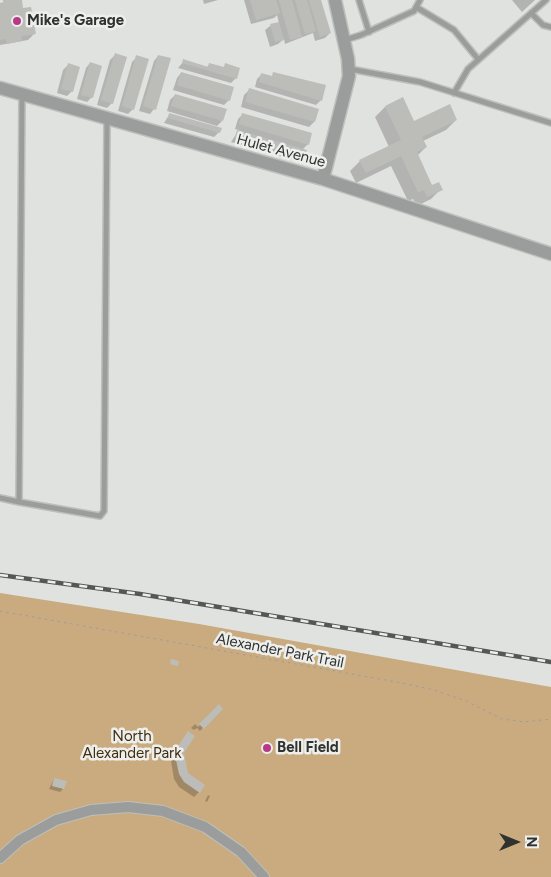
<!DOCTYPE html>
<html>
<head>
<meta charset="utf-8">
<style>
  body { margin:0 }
  #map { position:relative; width:551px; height:877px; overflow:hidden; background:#e0e2df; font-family:Figtree,sans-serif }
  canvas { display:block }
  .north { position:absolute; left:491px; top:817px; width:50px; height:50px; -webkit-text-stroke:4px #edefec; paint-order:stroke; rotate:90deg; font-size:14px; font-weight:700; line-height:20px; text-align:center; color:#313130 }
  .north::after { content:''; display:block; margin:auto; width:18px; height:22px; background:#313130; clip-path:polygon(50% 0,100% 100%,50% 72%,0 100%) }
</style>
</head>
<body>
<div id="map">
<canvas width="551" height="877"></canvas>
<div class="north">N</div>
</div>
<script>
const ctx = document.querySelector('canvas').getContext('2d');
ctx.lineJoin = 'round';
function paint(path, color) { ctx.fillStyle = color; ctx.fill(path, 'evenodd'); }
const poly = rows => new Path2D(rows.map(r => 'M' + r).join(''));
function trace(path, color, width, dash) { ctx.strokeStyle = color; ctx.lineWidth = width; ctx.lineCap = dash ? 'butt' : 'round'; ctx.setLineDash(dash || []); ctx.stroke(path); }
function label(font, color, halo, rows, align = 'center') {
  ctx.font = font + ' Figtree,sans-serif'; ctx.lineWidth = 5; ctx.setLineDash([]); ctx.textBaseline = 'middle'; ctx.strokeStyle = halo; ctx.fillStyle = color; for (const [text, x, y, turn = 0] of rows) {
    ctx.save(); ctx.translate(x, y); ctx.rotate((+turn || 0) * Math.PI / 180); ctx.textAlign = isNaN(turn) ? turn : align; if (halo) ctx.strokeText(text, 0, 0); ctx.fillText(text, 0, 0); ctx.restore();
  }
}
const green = poly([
  [0,593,199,624,551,687,551,877,0,877]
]);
const shadow = poly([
  [3,0,14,0,22,9,35,33,28,40,0,45,0,4,4,4],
  [203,0,218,0,204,4],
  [244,0,320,0,330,33,325,38,315,41,313,33,285,44,284,39,278,44,270,47,265,30,270,26,279,23,277,15,274,18,251,24],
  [512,0,535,0,522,12],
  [115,55,112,103,107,108,97,105,110,60],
  [158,56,154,109,150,114,139,111,154,61],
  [137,57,133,109,128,114,118,111,132,62],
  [184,61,207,67,210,64,223,68,226,65,236,78,231,83,178,68],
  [90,63,92,97,87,102,77,99,86,68],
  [68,65,72,91,67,96,57,93,63,70],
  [181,73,229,100,224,105,173,90,177,78],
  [262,74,271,77,274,74,321,100,316,105,255,87,257,79],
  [249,90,318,110,314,122,309,127,241,107,244,95],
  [175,95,222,121,217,126,167,111,170,100],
  [403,99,414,123,456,120,446,130,423,141,426,147,417,156,432,187,441,189,431,199,417,206,413,199,408,201,391,166,356,183,350,171,360,161,389,147,375,117,385,107],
  [243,114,308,144,302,150,304,157,299,161,231,142,239,130,235,129,238,119],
  [169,115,219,132,214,137,164,123],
  [219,706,221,709,200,731,197,728,194,730,191,728,195,724,198,727],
  [188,733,193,736,183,753,187,774,199,792,194,797,179,787,174,779,171,761,180,755,175,752],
  [54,779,63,789,60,792,49,789],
  [208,795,210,796,207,802,205,801]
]);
const building = poly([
  [4,0,22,0,23,8,31,7,36,34,21,36,22,41,7,44,6,39,0,40,0,3,4,2],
  [250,0,276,0,280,13,256,20],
  [279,0,292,0,302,37,290,40],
  [295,0,307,0,316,31,305,34],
  [309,0,321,0,331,33,320,37],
  [279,22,284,40,275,42,270,24],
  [115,53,127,57,113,104,101,100],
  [136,55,149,59,134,110,122,106],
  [158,55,171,58,156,110,143,106],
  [183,59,208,67,209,63,224,67,225,63,240,68,237,79,182,63],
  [90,62,102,66,93,98,81,95],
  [68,63,80,67,73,92,61,89],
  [181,72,234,87,230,101,177,85],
  [273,72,326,85,322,101,259,82,261,73,272,76],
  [249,88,319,109,315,122,245,102],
  [175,94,227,109,223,121,171,106],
  [403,97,414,121,450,104,457,120,422,137,427,147,417,152,432,185,439,182,443,190,427,197,424,190,418,192,401,156,366,173,359,160,401,140,385,106],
  [169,113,222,128,220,133,168,118],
  [242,113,312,133,309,145,239,124],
  [237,130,307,150,305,157,235,137],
  [171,659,179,661,178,666,170,664],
  [219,704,223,709,204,729,199,724],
  [188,731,195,736,184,753,188,773,205,785,200,793,184,782,179,774,175,755,184,753,177,748],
  [54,778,67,781,64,789,52,786]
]);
const path = poly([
  [0,611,402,683,434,690,466,701,502,719,525,722,551,719]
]);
const service = poly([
  [359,0,369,32],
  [416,7,454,30,478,59],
  [531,13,543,25,551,27],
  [345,40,361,35,414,11,420,0],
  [350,69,420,82,551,123],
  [454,93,468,69,546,0],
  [22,96,19,502,100,516,104,511,107,119],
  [0,498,19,502]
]);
const minor = poly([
  [0,858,20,840,56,820,91,810,128,807,163,811,205,827,241,852,264,877]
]);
const tertiary = poly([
  [0,88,323,179,551,254],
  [323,179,349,76,348,59,335,0]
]);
const rail = poly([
  [0,575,140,594,551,662]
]);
const markers = [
  [17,21,5,"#b83986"],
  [267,748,5,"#b83986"]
];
const poiNames = [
  ["Mike's Garage",27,21],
  ["Bell Field",277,748]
];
const streetNames = [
  ["Hulet Avenue",281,151,15],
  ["Alexander Park Trail",280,651,11]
];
const parkNames = [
  ["North",132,737],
  ["Alexander Park",132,754]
];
paint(green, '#caab7f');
paint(shadow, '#0003');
paint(building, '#bcbcb9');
trace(service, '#bdbfbc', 8);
trace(minor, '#bdbfbc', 12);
trace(tertiary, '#bdbfbc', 15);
trace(path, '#9c9d9b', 1, [2.5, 4]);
trace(service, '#9b9d9c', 5);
trace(minor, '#9b9d9c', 10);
trace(tertiary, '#9b9d9c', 12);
trace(rail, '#565655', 4.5);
trace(rail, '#edefec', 2.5, [8]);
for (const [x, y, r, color] of markers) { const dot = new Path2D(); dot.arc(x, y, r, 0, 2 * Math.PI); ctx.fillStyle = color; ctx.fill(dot); trace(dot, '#edefec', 2); }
label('bold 15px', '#313130', '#edefec', poiNames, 'left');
label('15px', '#313130', '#edefec', streetNames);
label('15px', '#422e0f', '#edefec', parkNames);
</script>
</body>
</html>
